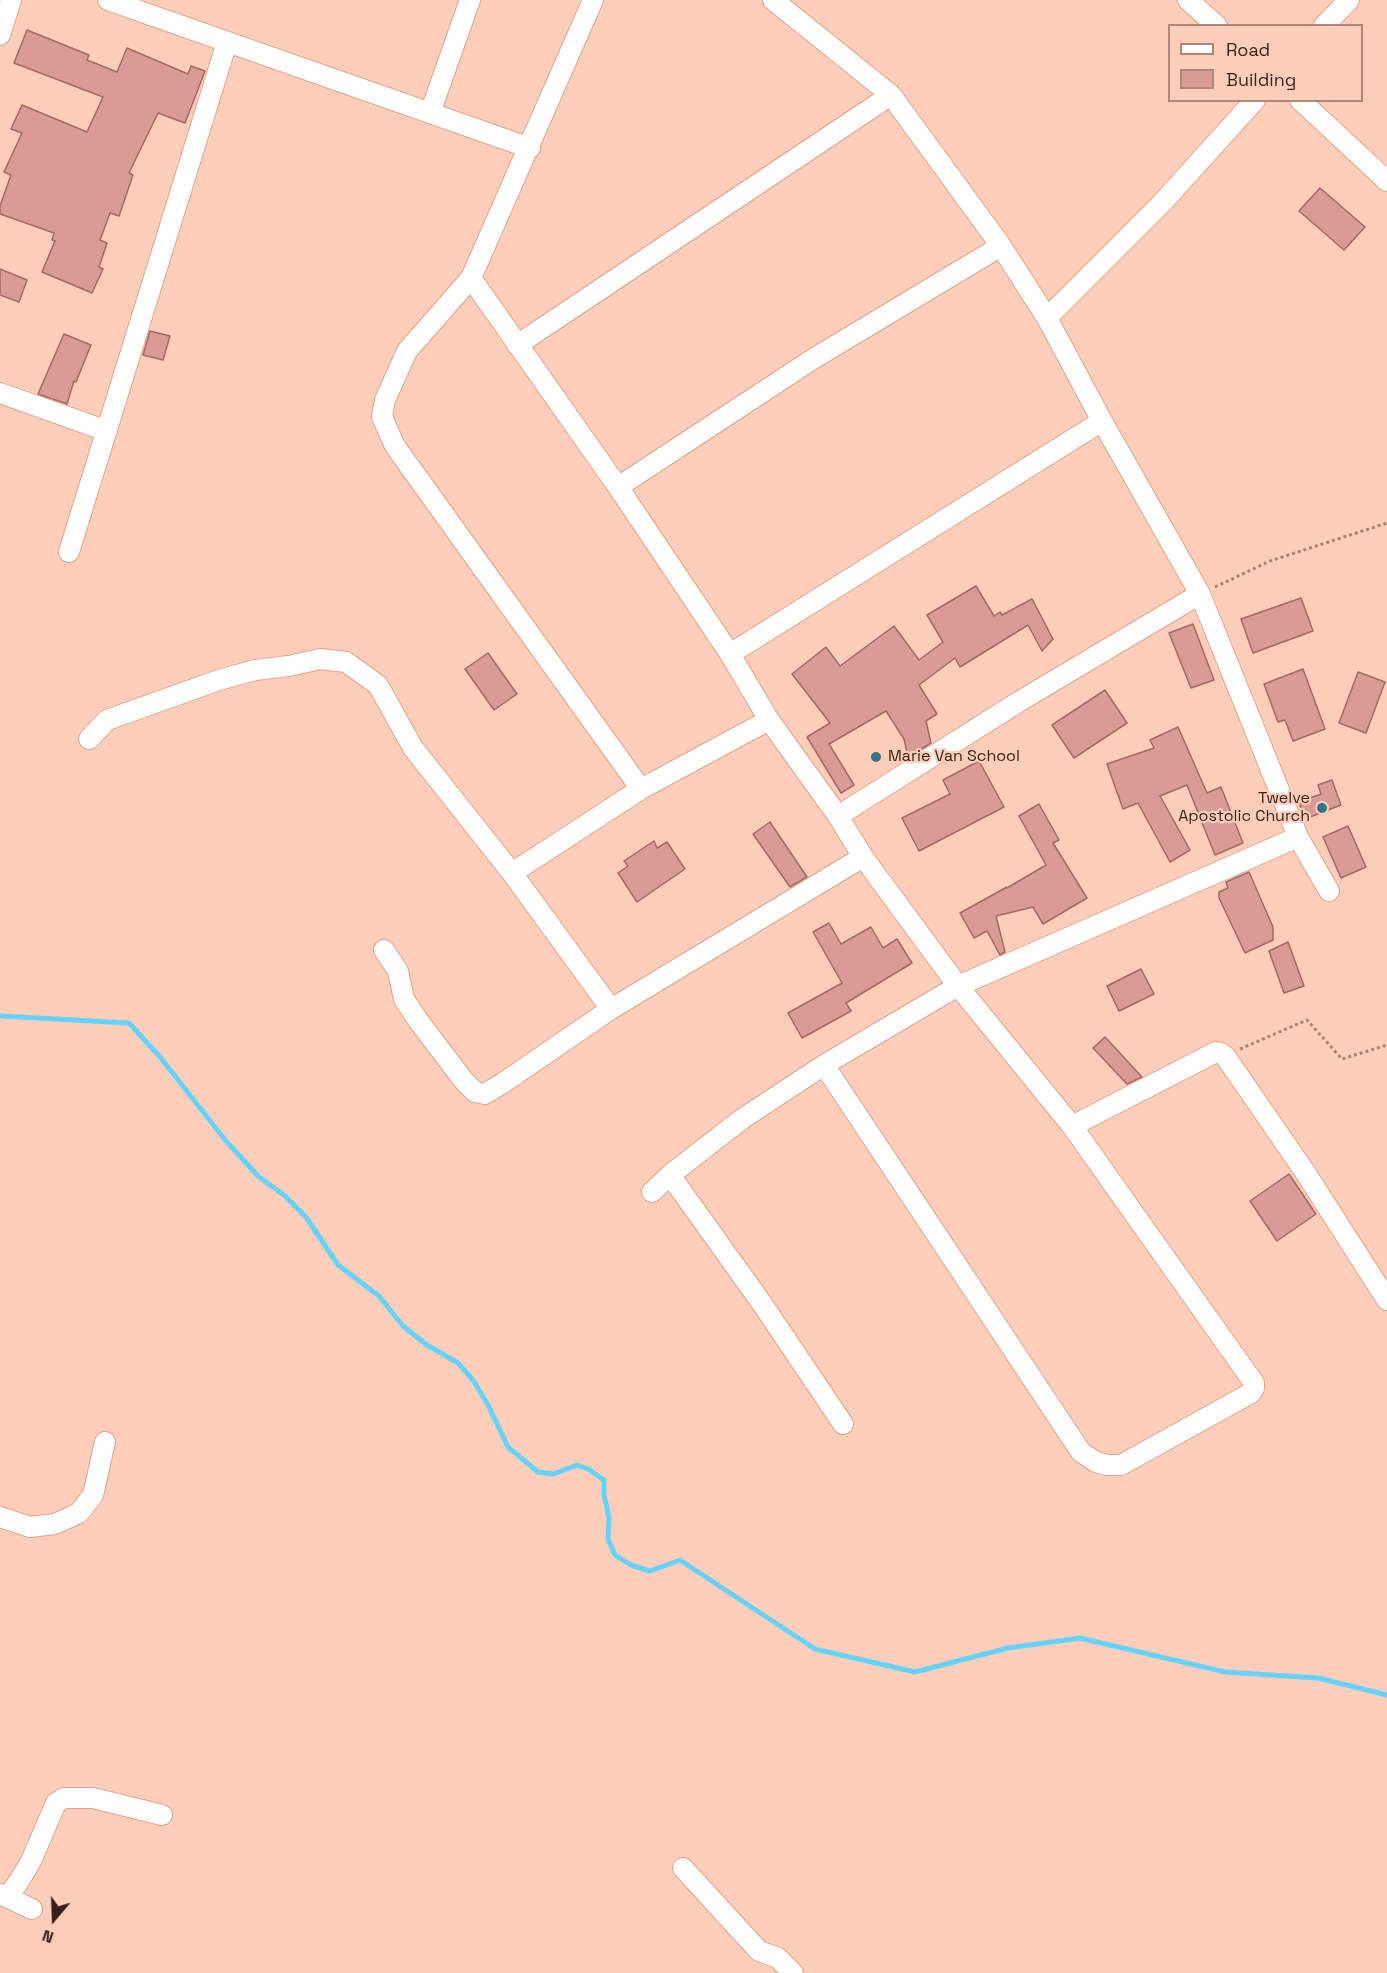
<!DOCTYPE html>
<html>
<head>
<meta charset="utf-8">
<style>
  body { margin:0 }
  #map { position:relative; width:1387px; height:1973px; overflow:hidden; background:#ffceba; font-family:"Space Grotesk",sans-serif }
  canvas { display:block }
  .legend { position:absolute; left:1168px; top:24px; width:195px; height:78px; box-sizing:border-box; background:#ffceba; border:2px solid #af8878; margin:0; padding:8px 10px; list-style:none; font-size:18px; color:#361f16 }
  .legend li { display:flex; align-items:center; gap:12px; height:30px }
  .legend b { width:30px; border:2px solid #af8878 }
  .north { position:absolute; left:24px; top:1889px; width:60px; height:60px; -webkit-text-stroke:4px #ffceba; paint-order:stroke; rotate:199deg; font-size:16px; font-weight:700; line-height:24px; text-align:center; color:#361f16 }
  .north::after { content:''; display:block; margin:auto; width:21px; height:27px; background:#361f16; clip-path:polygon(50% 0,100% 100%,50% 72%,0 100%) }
</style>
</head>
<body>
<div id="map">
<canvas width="1387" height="1973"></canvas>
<ul class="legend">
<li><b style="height:8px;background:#fff"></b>Road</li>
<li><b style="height:16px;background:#da9a95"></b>Building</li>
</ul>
<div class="north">N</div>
</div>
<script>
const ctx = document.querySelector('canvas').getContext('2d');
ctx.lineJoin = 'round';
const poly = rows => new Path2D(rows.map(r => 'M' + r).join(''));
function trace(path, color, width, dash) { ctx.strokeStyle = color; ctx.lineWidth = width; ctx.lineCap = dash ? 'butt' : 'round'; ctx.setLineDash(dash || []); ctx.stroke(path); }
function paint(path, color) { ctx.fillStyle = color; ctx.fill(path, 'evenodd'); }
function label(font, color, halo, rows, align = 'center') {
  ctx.font = font + ' "Space Grotesk",sans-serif'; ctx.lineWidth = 4.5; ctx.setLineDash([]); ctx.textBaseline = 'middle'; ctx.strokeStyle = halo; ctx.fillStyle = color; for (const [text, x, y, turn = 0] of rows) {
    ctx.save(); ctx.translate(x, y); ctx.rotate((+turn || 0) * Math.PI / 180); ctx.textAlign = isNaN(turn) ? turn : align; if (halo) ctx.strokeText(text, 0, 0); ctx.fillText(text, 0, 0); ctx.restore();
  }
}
const stream = poly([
  [0,1016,129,1023,160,1057,226,1141,258,1176,285,1196,306,1217,338,1265,379,1296,403,1326,427,1345,458,1363,473,1380,488,1405,508,1447,538,1472,553,1474,577,1465,588,1469,604,1480,604,1495,609,1517,608,1539,615,1555,631,1565,650,1571,680,1560,815,1649,915,1672,1008,1648,1080,1638,1225,1672,1318,1678,1387,1695]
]);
const building = poly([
  [27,30,89,55,87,60,117,72,127,48,188,74,191,66,205,71,185,123,158,113,129,173,133,175,119,216,110,213,100,240,107,243,99,267,103,269,92,293,42,272,55,241,52,240,54,233,0,214,0,206,11,175,4,172,22,133,11,129,22,105,87,132,103,97,14,63,27,30],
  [1320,188,1365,227,1344,250,1299,211,1320,188],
  [0,269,27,280,19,302,0,295,0,269],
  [150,331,170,336,163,360,143,355,150,331],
  [64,334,91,345,76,382,74,381,67,404,38,394,64,334],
  [976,586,994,616,1000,612,1002,615,1032,599,1053,639,1042,651,1028,625,960,667,955,658,919,685,937,714,926,721,931,743,908,757,904,739,886,711,829,744,854,785,841,793,807,737,830,723,792,674,826,647,840,666,894,626,919,660,943,642,927,615,976,586],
  [1301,598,1313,631,1253,653,1241,619,1301,598],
  [1193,624,1214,680,1191,688,1169,633,1193,624],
  [488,653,517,694,494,710,465,669,488,653],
  [1303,669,1325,729,1293,741,1285,720,1278,722,1264,684,1303,669],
  [1358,672,1385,682,1366,733,1339,723,1358,672],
  [1105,690,1127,723,1074,758,1052,725,1105,690],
  [1178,727,1207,793,1221,787,1243,843,1215,855,1187,785,1160,796,1190,850,1170,862,1138,803,1123,809,1107,764,1154,748,1150,740,1178,727],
  [979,761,1004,807,919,851,902,818,950,794,943,780,979,761],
  [1332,780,1341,805,1305,819,1299,802,1321,794,1318,785,1332,780],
  [1039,804,1059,840,1053,843,1087,898,1043,924,1033,907,996,916,1005,952,1000,955,987,931,974,938,960,913,1007,887,1007,888,1046,865,1019,816,1039,804],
  [770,822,807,877,790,887,753,834,770,822],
  [1348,826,1366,867,1341,878,1323,837,1348,826],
  [654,841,657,848,667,842,685,869,637,902,618,873,628,866,624,861,654,841],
  [1249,872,1273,927,1273,940,1245,953,1219,898,1219,892,1228,888,1226,882,1249,872],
  [829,923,841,944,871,927,883,948,897,939,912,963,846,1003,851,1011,802,1038,788,1013,842,983,813,932,829,923],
  [1288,942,1304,986,1284,993,1269,951,1288,942],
  [1141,969,1154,994,1119,1011,1107,986,1141,969],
  [1105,1037,1142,1077,1127,1084,1093,1048,1105,1037],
  [1289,1174,1316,1214,1277,1241,1250,1201,1289,1174]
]);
const path = poly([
  [1215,587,1270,561,1387,523],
  [1240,1049,1307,1020,1342,1059,1387,1045]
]);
const street = poly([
  [108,0,530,148],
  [593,0,471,278,407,351,385,400,382,417,395,446,641,789],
  [773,0,891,95,1001,246,1047,318,1102,421,1200,594,1298,837,1329,891],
  [1188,0,1217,26],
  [1324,26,1349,0],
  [0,35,11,0],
  [1300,100,1387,181],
  [430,113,470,0],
  [471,278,618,487,730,654,769,720,838,816,863,857,958,986,1072,1126,1254,1383,1254,1388,1251,1393,1121,1465,1107,1465,1096,1462,1081,1452,824,1065],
  [1047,318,1162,203,1255,100],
  [517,345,891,95],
  [0,393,107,431],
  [618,487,813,359,1001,246],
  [69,552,227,42],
  [730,654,1102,421],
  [89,739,107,720,219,680,255,670,289,666,320,659,346,662,378,685,413,748,512,873,611,1009],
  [838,816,1020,701,1200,594],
  [512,873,641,789,769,720],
  [384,950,398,971,404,999,417,1019,464,1081,475,1092,485,1094,503,1083,611,1009,863,857],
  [1072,1126,1216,1052,1221,1053,1225,1056,1305,1172,1387,1300],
  [670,1175,763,1305,843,1424],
  [652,1192,670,1175,742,1119,824,1065,958,986,1298,837],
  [0,1517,30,1527,55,1524,79,1513,93,1495,105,1442],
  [683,1868,759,1951,778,1958,793,1973],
  [0,1894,32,1909],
  [7,1897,18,1883,31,1861,56,1803,64,1798,93,1798,162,1815]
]);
const markers = [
  [876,757,6,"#357489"],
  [1322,808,6,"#357489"]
];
const poiNames = [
  ["Marie Van School",888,757],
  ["Twelve",1310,799,"right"],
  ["Apostolic Church",1310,817,"right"]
];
trace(stream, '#65d2f7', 5);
paint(building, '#da9a95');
trace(building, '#a46965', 1.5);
trace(street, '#dfa48c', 22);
trace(path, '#a88273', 3, [3, 3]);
trace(street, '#fff', 20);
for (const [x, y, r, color] of markers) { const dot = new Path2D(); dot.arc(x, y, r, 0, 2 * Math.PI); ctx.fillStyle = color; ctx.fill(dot); trace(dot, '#ffceba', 2); }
label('16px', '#361f16', '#ffceba', poiNames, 'left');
</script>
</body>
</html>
